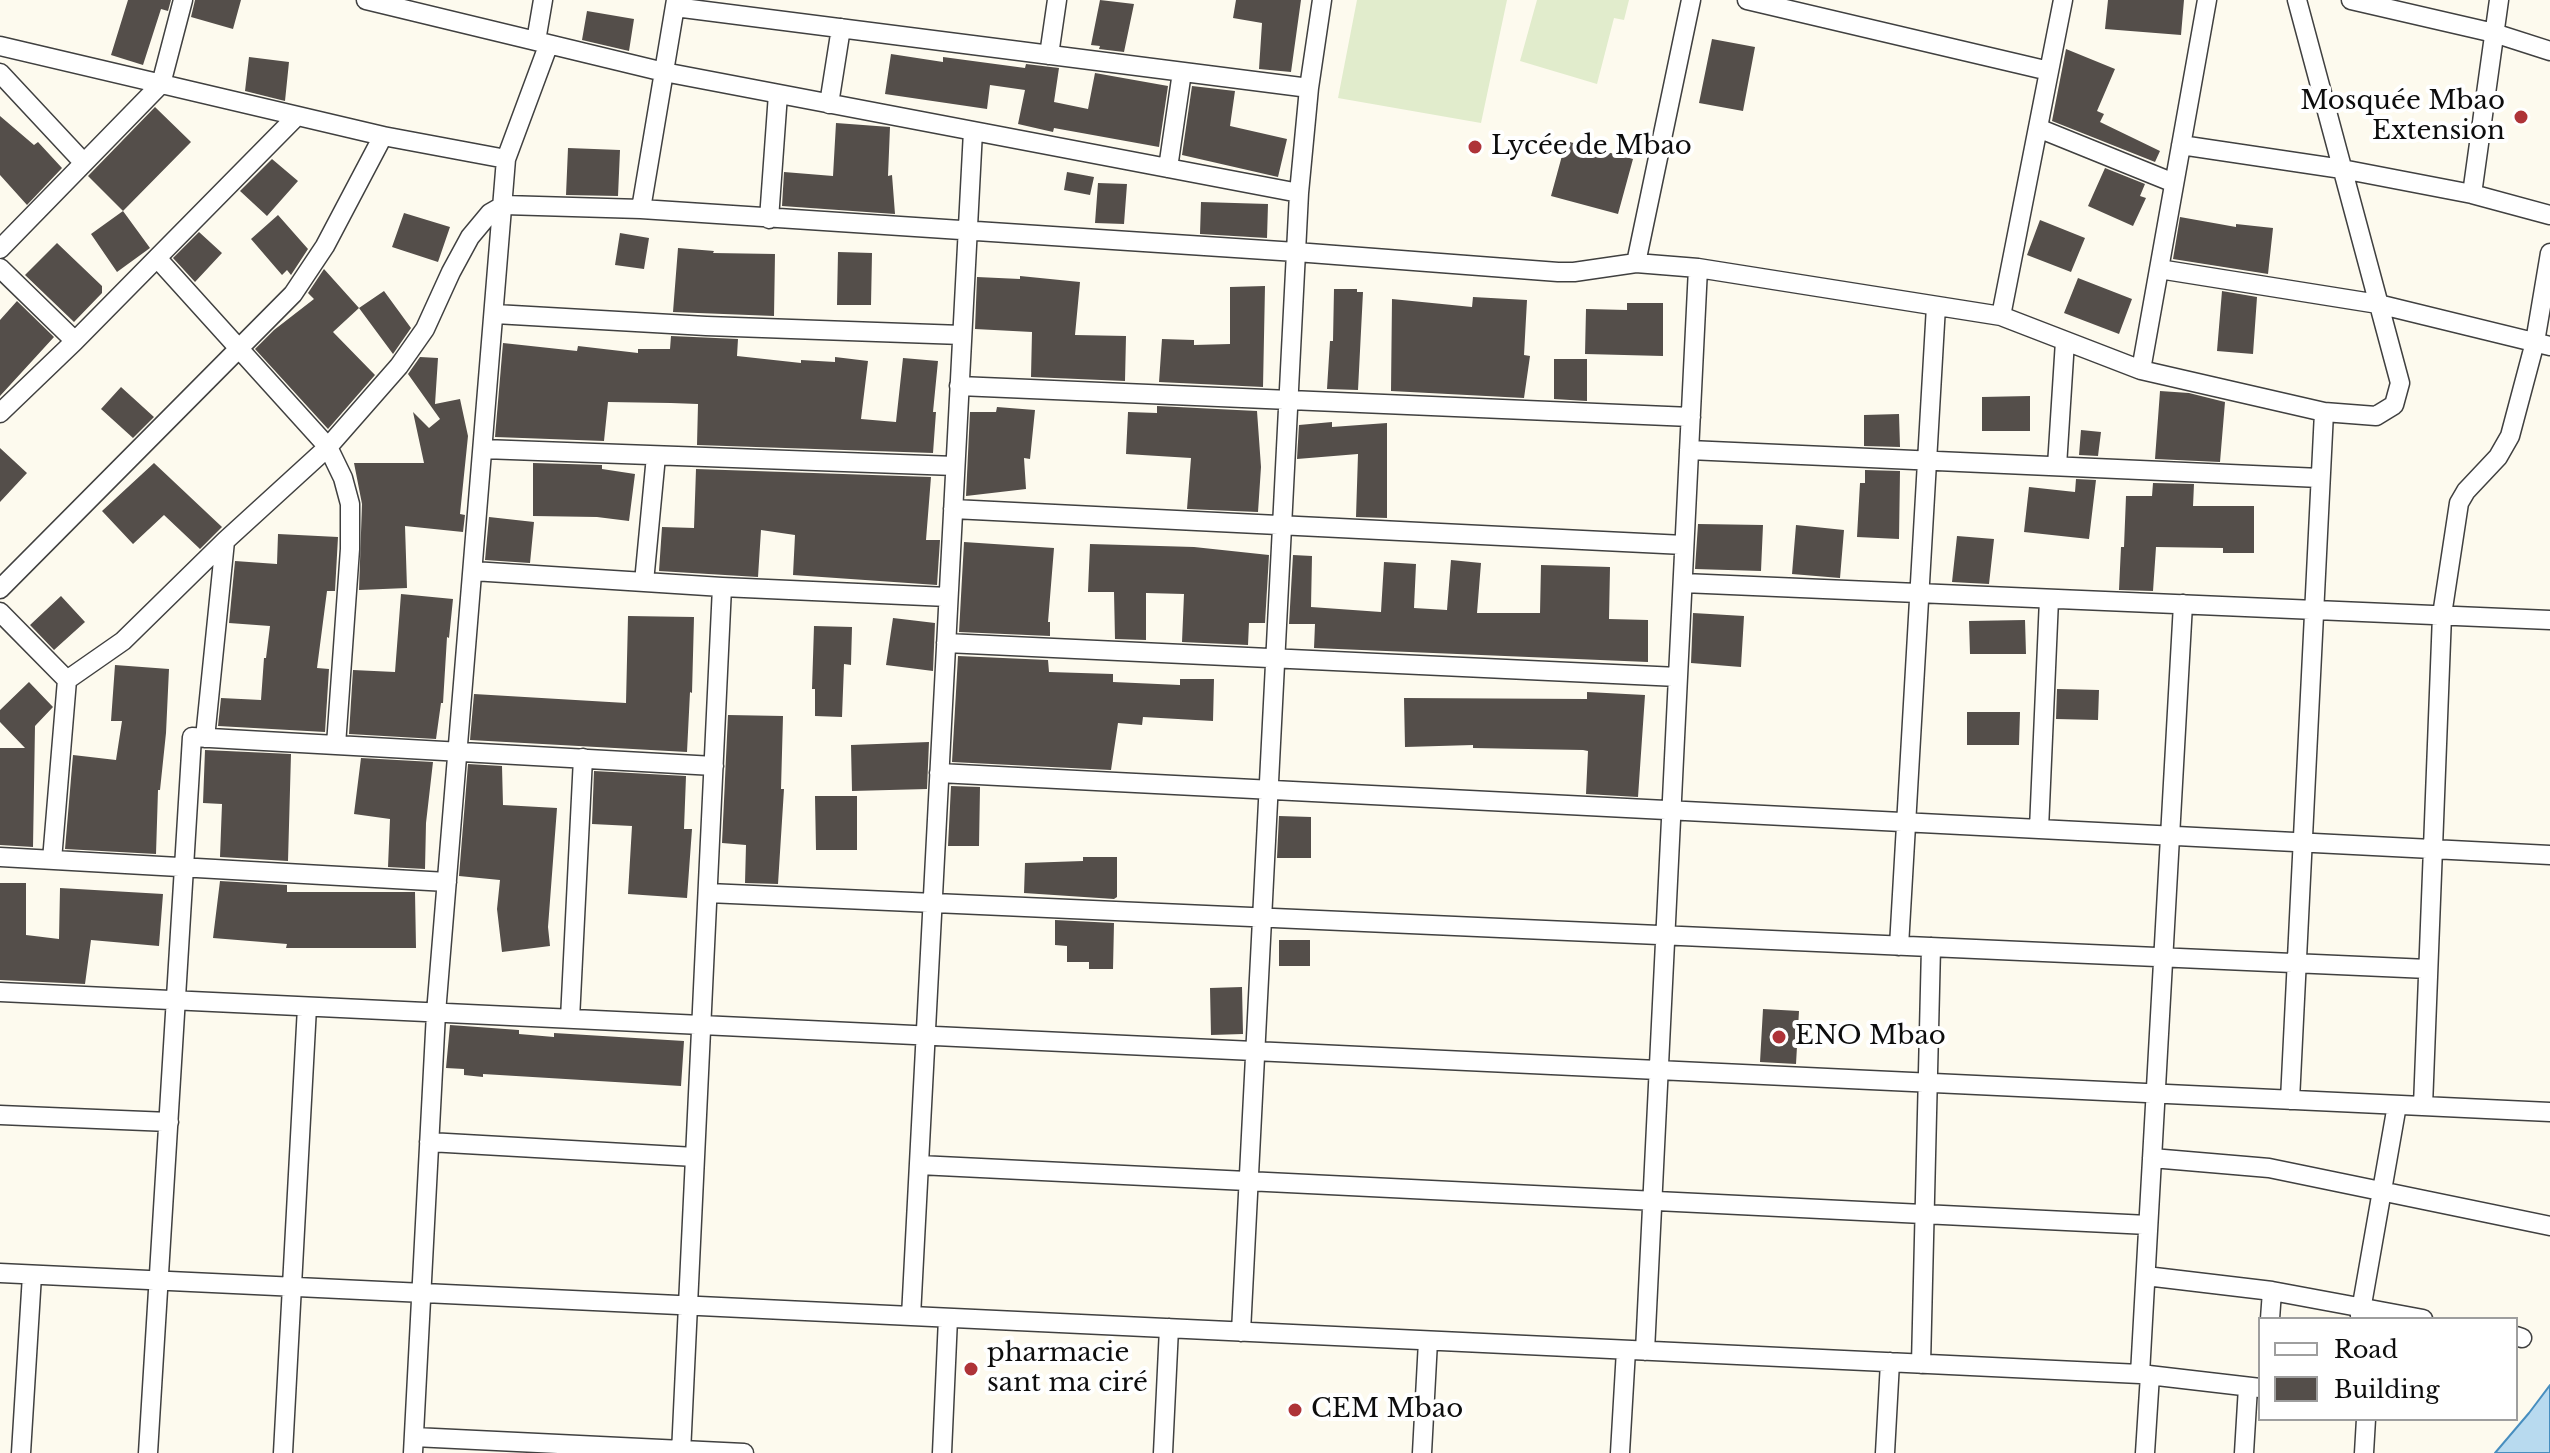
<!DOCTYPE html>
<html>
<head>
<meta charset="utf-8">
<style>
  body { margin:0 }
  #map { position:relative; width:2550px; height:1453px; overflow:hidden; background:#fdfaee; font-family:"Libre Baskerville",serif }
  canvas { display:block }
  .legend { position:absolute; left:2258px; top:1317px; width:260px; height:104px; box-sizing:border-box; background:#fff; border:2px solid #9e9e9e; margin:0; padding:10px 14px; list-style:none; font-size:24px; color:#0d0d0d }
  .legend li { display:flex; align-items:center; gap:16px; height:40px }
  .legend b { width:40px; border:2px solid #9e9e9e }
</style>
</head>
<body>
<div id="map">
<canvas width="2550" height="1453"></canvas>
<ul class="legend">
<li><b style="height:10px;background:#fff"></b>Road</li>
<li><b style="height:22px;background:#544e4a"></b>Building</li>
</ul>
</div>
<script>
const ctx = document.querySelector('canvas').getContext('2d');
ctx.lineJoin = 'round';
function paint(path, color) { ctx.fillStyle = color; ctx.fill(path, 'evenodd'); }
const poly = rows => new Path2D(rows.map(r => 'M' + r).join(''));
function trace(path, color, width, dash) { ctx.strokeStyle = color; ctx.lineWidth = width; ctx.lineCap = dash ? 'butt' : 'round'; ctx.setLineDash(dash || []); ctx.stroke(path); }
function label(font, color, halo, rows, align = 'center') {
  ctx.font = font + ' "Libre Baskerville",serif'; ctx.lineWidth = 8; ctx.setLineDash([]); ctx.textBaseline = 'middle'; ctx.strokeStyle = halo; ctx.fillStyle = color; for (const [text, x, y, turn = 0] of rows) {
    ctx.save(); ctx.translate(x, y); ctx.rotate((+turn || 0) * Math.PI / 180); ctx.textAlign = isNaN(turn) ? turn : align; if (halo) ctx.strokeText(text, 0, 0); ctx.fillText(text, 0, 0); ctx.restore();
  }
}
const pitch = poly([
  [1357,0,1507,0,1481,123,1338,98],
  [1537,0,1629,0,1624,20,1614,18,1597,84,1520,61]
]);
const water = poly([
  [2550,1385,2550,1453,2495,1453,2529,1413,2550,1385]
]);
const building = poly([
  [128,0,171,0,168,11,161,9,143,65,111,55],
  [195,0,241,0,233,29,191,17],
  [1100,0,1134,4,1124,52,1099,49,1100,46,1091,45],
  [1236,0,1301,0,1291,72,1259,69,1262,23,1233,18],
  [2108,0,2184,0,2181,35,2105,29],
  [587,11,634,19,629,51,582,40],
  [1712,39,1755,47,1743,111,1699,103],
  [2066,49,2115,69,2097,111,2104,114,2100,122,2160,151,2155,162,2052,121],
  [891,54,943,62,943,57,1025,68,1026,64,1059,68,1054,102,1088,109,1095,73,1168,86,1159,147,1054,128,1053,132,1018,124,1025,90,990,85,987,109,885,94],
  [249,57,289,62,285,101,245,91],
  [1192,86,1235,91,1230,126,1287,139,1278,177,1182,155],
  [155,107,191,142,123,211,88,176],
  [0,116,34,145,38,142,62,168,27,205,0,175],
  [836,123,890,127,888,176,892,175,895,214,782,206,784,172,833,176],
  [1566,141,1633,159,1618,214,1551,196],
  [568,148,620,150,618,196,566,195],
  [272,159,298,181,267,216,240,191],
  [2105,168,2145,184,2140,196,2146,198,2133,226,2088,206],
  [1067,172,1094,177,1090,195,1064,190],
  [1098,183,1127,184,1124,224,1095,223],
  [1201,202,1268,204,1267,238,1200,234],
  [123,211,150,248,117,272,91,234],
  [404,213,450,227,438,262,392,247],
  [278,215,308,249,291,275,287,270,282,275,251,239],
  [2180,217,2236,227,2236,224,2273,228,2268,274,2173,259],
  [2040,220,2085,238,2071,272,2027,255],
  [199,232,222,253,195,282,173,258],
  [620,233,649,238,644,269,615,265],
  [57,243,102,286,102,293,74,322,25,275],
  [678,248,714,251,713,253,775,254,774,316,673,312],
  [838,252,872,253,871,305,837,305],
  [324,269,359,308,333,332,375,375,328,429,255,349,274,330,314,299,308,293],
  [1020,276,1080,282,1075,335,1126,336,1125,381,1031,377,1032,332,975,329,977,277,1020,279],
  [2078,278,2132,299,2119,334,2064,313],
  [1265,286,1263,387,1159,382,1162,339,1194,340,1194,345,1230,344,1230,287],
  [1334,289,1357,289,1357,292,1363,292,1358,390,1327,389,1330,341,1333,341],
  [384,291,411,328,393,354,359,308],
  [2222,291,2257,297,2253,354,2217,351],
  [1473,297,1527,300,1524,355,1530,356,1524,398,1391,391,1392,299,1472,307],
  [17,301,54,337,0,396,0,320],
  [1627,303,1663,303,1663,356,1585,354,1586,309,1627,310],
  [671,336,738,339,737,356,801,363,801,360,835,362,835,357,868,361,861,419,896,422,903,358,938,361,933,412,936,412,933,453,697,445,698,404,671,403,608,402,604,441,495,437,503,343,577,351,578,346,638,353,638,349,670,349],
  [420,357,438,358,435,404,460,399,468,436,460,514,465,515,463,532,405,526,407,588,359,590,362,504,354,463,424,463,413,412,429,428,440,419,408,374],
  [1554,359,1587,359,1587,401,1554,399],
  [121,387,154,417,133,438,101,409],
  [2160,391,2189,393,2225,402,2220,462,2155,459],
  [2030,396,2030,431,1982,431,1982,397],
  [1157,406,1257,411,1261,467,1258,512,1187,509,1191,458,1126,454,1128,412,1157,413],
  [997,407,1035,410,1030,459,1024,458,1026,489,966,496,970,412,996,412],
  [1899,414,1900,447,1864,446,1864,415],
  [1332,422,1332,427,1387,423,1387,518,1356,517,1358,454,1297,459,1299,425],
  [2081,430,2101,432,2098,456,2079,455],
  [0,448,27,473,0,502],
  [154,463,222,527,200,549,164,515,133,544,102,511],
  [533,463,602,465,602,469,635,474,629,521,597,517,533,516],
  [696,469,931,477,926,540,940,540,937,585,793,575,795,535,761,530,758,577,659,571,662,527,694,528],
  [1865,470,1900,471,1899,539,1857,537,1860,483,1865,483],
  [2076,479,2096,480,2089,539,2024,532,2029,487,2075,492],
  [2153,483,2194,484,2193,506,2254,506,2254,553,2223,553,2223,548,2156,547,2153,591,2119,590,2121,547,2124,547,2126,496,2152,496],
  [489,517,534,522,530,563,485,560],
  [1698,524,1763,525,1761,571,1695,569],
  [1796,525,1844,530,1840,578,1792,574],
  [278,534,338,537,335,591,327,591,317,668,329,669,325,732,218,726,221,698,261,700,264,658,266,658,270,626,229,623,235,561,277,564],
  [1957,536,1994,539,1989,584,1952,582],
  [964,542,1054,548,1048,622,1050,622,1050,636,959,632],
  [1090,544,1194,547,1269,555,1265,623,1249,623,1248,645,1182,642,1184,594,1146,593,1146,640,1115,639,1114,592,1088,592],
  [1293,555,1312,556,1311,607,1381,612,1384,562,1416,564,1414,608,1447,610,1451,560,1481,563,1477,613,1540,613,1541,565,1610,567,1609,619,1648,620,1648,662,1314,648,1315,624,1289,624],
  [401,594,453,599,449,638,447,637,443,703,441,703,436,739,349,734,353,670,395,672],
  [61,596,85,622,54,650,30,625],
  [1693,613,1744,616,1741,667,1691,663],
  [628,616,694,617,692,693,690,692,687,752,470,740,474,694,626,703],
  [893,618,935,623,933,671,886,665],
  [2025,620,2026,654,1970,654,1969,621],
  [814,626,852,627,851,665,844,664,842,717,815,716,815,689,812,689],
  [958,656,1048,660,1049,672,1113,674,1113,682,1180,685,1180,679,1214,679,1213,721,1143,717,1142,725,1118,723,1111,770,952,762],
  [115,665,169,669,166,733,160,790,158,790,156,854,65,849,73,755,116,760,122,721,111,721],
  [29,682,53,707,35,726,33,847,0,845,0,748,25,748,0,722,0,710],
  [2057,689,2099,690,2098,720,2056,719],
  [1587,692,1645,695,1638,797,1586,794,1588,751,1583,750,1473,748,1473,745,1405,747,1404,698,1587,699],
  [1967,712,2020,712,2019,745,1967,745],
  [728,715,783,716,781,789,784,789,778,884,745,883,746,845,722,843],
  [929,742,927,789,852,791,851,745],
  [205,750,291,754,288,861,220,857,222,804,203,803],
  [361,758,433,762,426,823,425,869,388,867,390,819,354,814],
  [468,764,502,766,503,805,557,808,548,927,550,946,502,952,497,909,500,880,459,876],
  [594,771,686,776,684,829,692,829,687,898,628,894,632,826,592,824],
  [951,786,980,787,979,846,948,846],
  [815,796,857,796,857,850,816,850],
  [1279,816,1311,817,1311,858,1277,858],
  [1083,857,1117,857,1117,897,1114,899,1024,893,1025,863,1083,861],
  [220,881,287,885,287,892,415,892,416,948,286,948,287,944,213,938],
  [0,883,26,883,26,935,59,939,60,888,163,894,159,946,91,940,85,984,0,980],
  [1055,920,1114,923,1113,969,1089,969,1089,962,1067,962,1067,946,1055,945],
  [1279,940,1310,940,1310,966,1279,966],
  [1242,987,1243,1034,1211,1035,1210,988],
  [1763,1009,1799,1011,1796,1064,1760,1062],
  [450,1025,519,1030,519,1034,554,1037,554,1033,684,1041,681,1086,483,1074,483,1077,464,1075,464,1069,446,1068]
]);
const minor = poly([
  [366,0,664,72,1299,193],
  [1747,0,2049,71],
  [2351,0,2494,33,2550,51],
  [675,7,1309,88],
  [536,41,543,0],
  [0,46,383,136,506,159],
  [1049,55,1057,0],
  [0,73,84,163],
  [829,104,841,28],
  [2038,128,2174,183],
  [2181,145,2342,169,2472,194,2550,215],
  [1168,168,1182,72],
  [2472,194,2499,0],
  [641,209,676,0],
  [769,219,778,94],
  [0,249,161,84,183,0],
  [157,258,328,447,343,478,350,504,350,549,336,745],
  [1636,263,1691,0],
  [0,268,75,341],
  [2159,269,2378,304,2550,346],
  [495,314,706,326,962,335],
  [2001,316,2063,0],
  [2141,370,2207,0],
  [959,386,1691,417],
  [0,413,75,341,297,116],
  [483,449,955,466],
  [1689,450,2320,478],
  [2057,466,2065,341],
  [953,509,1684,545],
  [473,571,722,587,948,597],
  [644,582,656,456],
  [1683,583,2550,620],
  [0,589,293,294,325,246,383,136],
  [0,612,67,680,52,860],
  [946,643,1678,677],
  [67,680,123,641,225,541,328,447,399,366,425,329,451,272,470,237,490,213,504,205,641,209,1296,252,1558,272,1574,272,1636,263,1698,268,2001,316,2141,370,2324,412,2376,416,2394,405,2400,383,2297,0],
  [205,738,225,541],
  [939,773,2550,855],
  [2039,829,2049,599],
  [0,857,447,882],
  [708,893,2428,969],
  [1899,946,1936,306],
  [0,992,2550,1112],
  [570,1019,583,758],
  [2290,1100,2324,412],
  [2423,1106,2442,615,2459,503,2466,491,2498,457,2510,436,2535,342,2550,253],
  [0,1115,169,1122],
  [429,1142,695,1157],
  [2152,1158,2269,1168,2550,1226],
  [919,1165,2148,1225],
  [0,1273,2140,1374,2260,1388],
  [2146,1276,2272,1291,2423,1319],
  [911,1316,973,131],
  [2360,1316,2397,1105],
  [2270,1319,2272,1291],
  [1241,1332,1299,193,1309,88,1322,0],
  [2516,1336,2522,1338],
  [1645,1351,1698,268],
  [1921,1364,1931,947],
  [2140,1374,2183,604],
  [414,1437,744,1453],
  [21,1453,32,1275],
  [148,1453,192,737,714,766],
  [283,1453,307,1007],
  [413,1453,436,1013,506,159,548,46],
  [681,1453,722,587],
  [942,1453,948,1318],
  [1163,1453,1169,1328],
  [1422,1453,1428,1341],
  [1620,1453,1626,1350],
  [1885,1453,1890,1362],
  [2145,1453,2150,1375],
  [2244,1453,2248,1387],
  [2364,1453,2366,1419]
]);
const markers = [
  [2521,117,8,"#ae3338"],
  [1475,147,8,"#ae3338"],
  [1779,1037,8,"#ae3338"],
  [971,1369,8,"#ae3338"],
  [1295,1410,8,"#ae3338"]
];
const poiNames = [
  ["Mosquée Mbao",2505,102,"right"],
  ["Extension",2505,132,"right"],
  ["Lycée de Mbao",1491,147],
  ["ENO Mbao",1795,1037],
  ["pharmacie",987,1354],
  ["sant ma ciré",987,1384],
  ["CEM Mbao",1311,1410]
];
paint(pitch, '#e1eccc');
paint(water, '#b8daef');
trace(water, '#478ebf', 2);
paint(building, '#544e4a');
trace(minor, '#404040', 21);
trace(minor, '#fff', 18);
for (const [x, y, r, color] of markers) { const dot = new Path2D(); dot.arc(x, y, r, 0, 2 * Math.PI); ctx.fillStyle = color; ctx.fill(dot); trace(dot, '#fff', 3); }
label('26px', '#0d0d0d', '#fff', poiNames, 'left');
</script>
</body>
</html>
